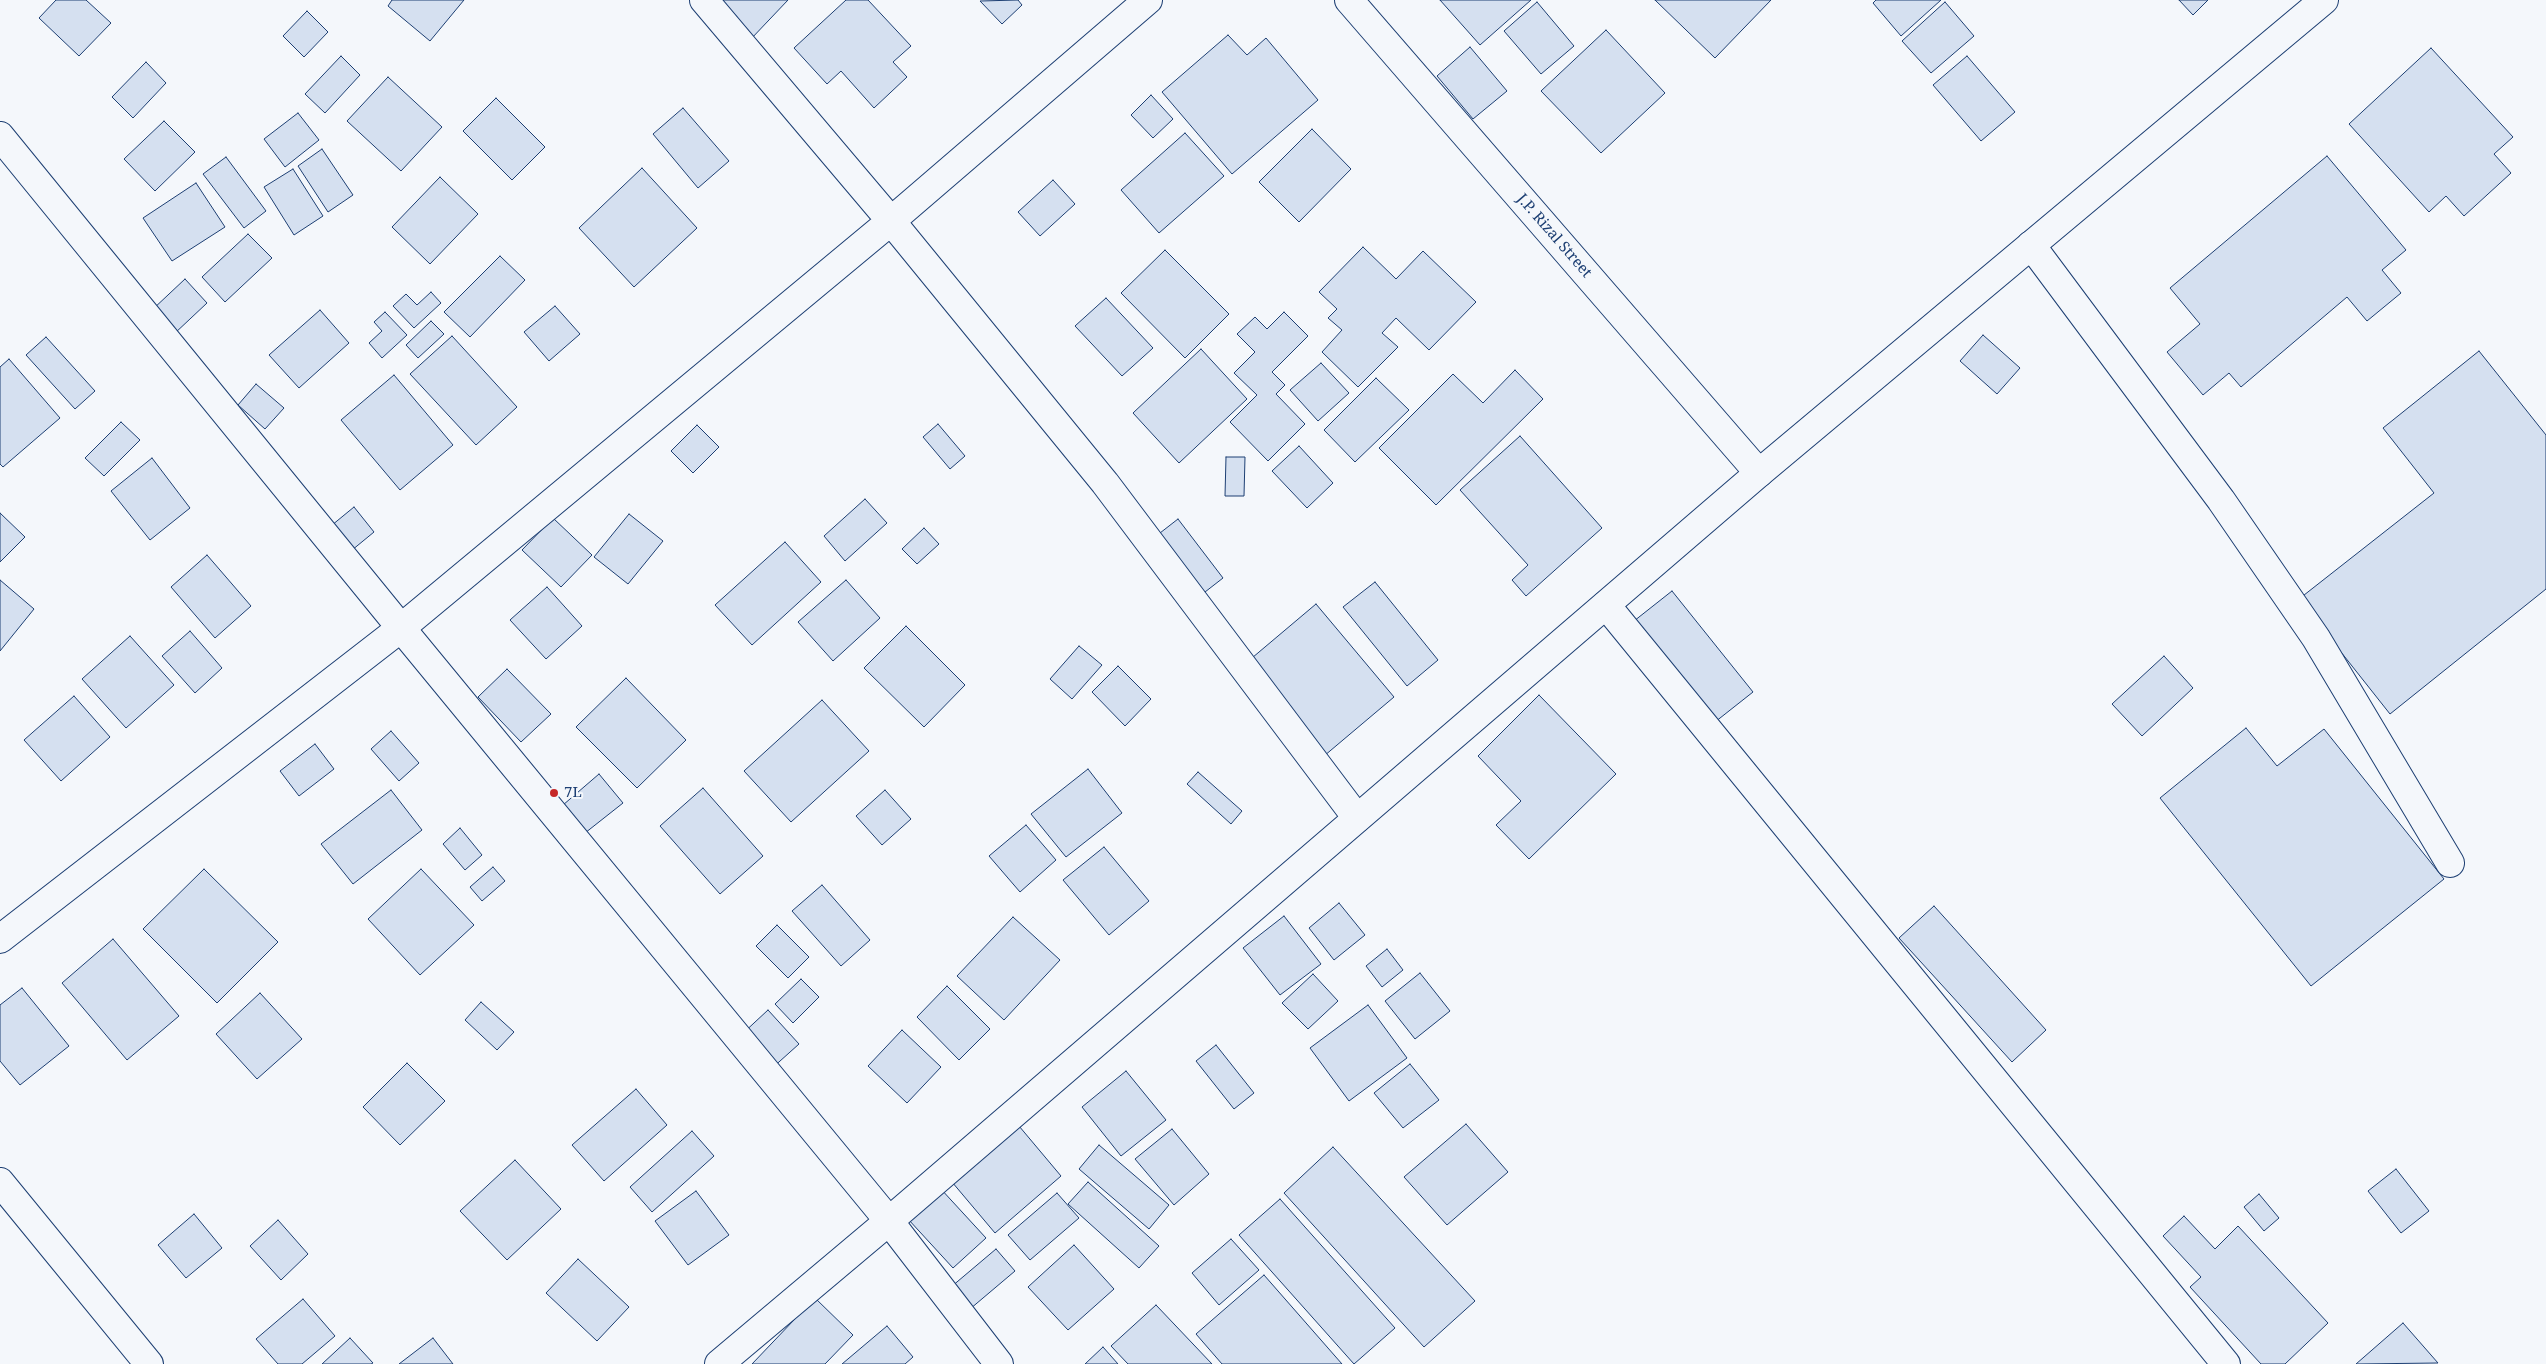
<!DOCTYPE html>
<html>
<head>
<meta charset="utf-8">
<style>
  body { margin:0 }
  canvas { display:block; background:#f4f7fb }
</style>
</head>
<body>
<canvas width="2546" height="1364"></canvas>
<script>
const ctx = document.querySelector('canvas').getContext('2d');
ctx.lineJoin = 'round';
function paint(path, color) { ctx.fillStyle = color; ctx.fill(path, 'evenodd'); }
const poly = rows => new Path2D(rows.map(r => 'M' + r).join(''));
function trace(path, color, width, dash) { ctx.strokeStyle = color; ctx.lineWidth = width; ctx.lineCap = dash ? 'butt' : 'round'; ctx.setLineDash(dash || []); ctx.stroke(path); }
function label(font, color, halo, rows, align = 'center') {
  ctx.font = font + ' "Noto Serif",serif'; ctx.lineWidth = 4; ctx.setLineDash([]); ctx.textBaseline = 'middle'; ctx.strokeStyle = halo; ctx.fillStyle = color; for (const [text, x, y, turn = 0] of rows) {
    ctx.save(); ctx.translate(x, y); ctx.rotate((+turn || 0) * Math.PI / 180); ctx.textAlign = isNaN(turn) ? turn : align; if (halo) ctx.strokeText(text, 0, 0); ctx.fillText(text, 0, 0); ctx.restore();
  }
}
const building = poly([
  [56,0,86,0,111,23,79,56,39,18,56,0],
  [392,0,464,0,430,41,388,6,392,0],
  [708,0,788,0,750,40,708,0],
  [846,0,868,0,911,46,893,62,907,77,874,108,841,71,827,84,794,48,846,0],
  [1018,0,1022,5,1002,24,980,1,1018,0],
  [1440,0,1531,0,1480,45,1440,0],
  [1655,0,1771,0,1715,58,1655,0],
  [1876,0,1941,0,1901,36,1873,3,1876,0],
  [2179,0,2208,0,2193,15,2179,0],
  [1537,2,1574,46,1541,74,1504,31,1537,2],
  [1945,2,1974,36,1931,73,1902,41,1945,2],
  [307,11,328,32,304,57,283,36,307,11],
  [1606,30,1665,93,1601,153,1541,91,1606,30],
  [1228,35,1247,55,1266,38,1318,100,1232,174,1162,92,1228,35],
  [1470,47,1507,91,1473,119,1437,76,1470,47],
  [2431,48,2513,137,2494,154,2511,173,2464,216,2446,196,2429,212,2349,124,2431,48],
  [341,56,360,75,325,113,305,94,341,56],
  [1967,56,2015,112,1981,141,1933,85,1967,56],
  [146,62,166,83,133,118,112,97,146,62],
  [388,77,442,127,401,171,347,121,388,77],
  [1151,95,1173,119,1153,138,1131,115,1151,95],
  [496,98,545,147,512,180,463,131,496,98],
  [683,108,729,161,698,188,653,134,683,108],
  [298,113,319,140,285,167,264,139,298,113],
  [164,121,195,152,155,191,124,159,164,121],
  [1312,129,1351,169,1299,222,1259,182,1312,129],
  [1185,133,1224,176,1159,233,1121,190,1185,133],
  [322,149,353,195,328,212,298,166,322,149],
  [2327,156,2406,250,2382,270,2401,293,2367,321,2347,297,2241,387,2229,373,2203,395,2167,352,2200,324,2170,288,2327,156],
  [226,157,266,211,244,228,203,174,226,157],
  [642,168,697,228,634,287,579,228,642,168],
  [293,169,323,216,294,235,264,187,293,169],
  [440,177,478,214,430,264,392,227,440,177],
  [1053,180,1075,204,1040,236,1018,212,1053,180],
  [196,183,225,227,172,261,143,218,196,183],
  [248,234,272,258,225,302,202,277,248,234],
  [1363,247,1396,279,1423,251,1476,302,1429,350,1396,318,1382,333,1398,347,1358,387,1322,352,1342,330,1328,318,1337,309,1319,292,1363,247],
  [1165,250,1229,314,1185,358,1121,293,1165,250],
  [500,256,525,280,470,337,444,312,500,256],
  [185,279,207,303,174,334,152,310,185,279],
  [431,292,441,303,414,328,393,306,406,294,417,305,431,292],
  [1106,298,1153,348,1122,376,1075,326,1106,298],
  [555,306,580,334,549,361,524,332,555,306],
  [320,310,349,343,299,388,269,355,320,310],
  [385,312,407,335,382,358,369,343,382,331,374,322,385,312],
  [1284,312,1308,336,1272,372,1285,385,1276,394,1305,424,1268,461,1230,422,1257,395,1234,373,1255,352,1237,334,1255,317,1267,329,1284,312],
  [431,321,444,334,418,358,406,345,431,321],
  [1983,335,2020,368,1997,394,1960,361,1983,335],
  [452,336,517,407,476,445,410,374,452,336],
  [46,337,95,391,75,409,26,355,46,337],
  [1201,349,1247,399,1179,463,1133,413,1201,349],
  [2479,351,2546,435,2546,589,2390,714,2299,599,2434,493,2383,428,2479,351],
  [9,359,60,418,3,467,0,464,0,367,9,359],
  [1321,363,1349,393,1318,421,1290,390,1321,363],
  [1515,370,1543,399,1436,505,1379,448,1453,374,1483,403,1515,370],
  [394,375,453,445,400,490,341,420,394,375],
  [1376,378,1409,410,1355,462,1324,430,1376,378],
  [256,384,284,408,265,429,238,405,256,384],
  [121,422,140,440,104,476,85,458,121,422],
  [938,424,965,456,950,469,923,437,938,424],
  [697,425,719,447,693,473,671,451,697,425],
  [1520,436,1602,528,1526,596,1512,580,1528,565,1460,490,1520,436],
  [1299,446,1333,483,1307,508,1272,471,1299,446],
  [1226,457,1245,457,1244,496,1225,496,1226,457],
  [152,458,190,508,150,540,111,491,152,458],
  [865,499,887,523,845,561,824,536,865,499],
  [354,507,374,532,346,555,326,530,354,507],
  [0,513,25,537,0,562,0,513],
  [629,514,663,541,628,584,594,557,629,514],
  [553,518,592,555,561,587,522,550,553,518],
  [1178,519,1223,578,1196,599,1151,540,1178,519],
  [924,528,939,544,917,564,902,549,924,528],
  [785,542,821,582,752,645,715,605,785,542],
  [207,555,251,606,215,638,171,587,207,555],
  [0,580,34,609,0,651,0,580],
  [846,580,880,618,833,661,798,622,846,580],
  [1375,582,1438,660,1407,686,1343,607,1375,582],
  [547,587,582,626,546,659,510,620,547,587],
  [1672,591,1753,692,1715,722,1634,621,1672,591],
  [1316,604,1394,697,1324,756,1246,663,1316,604],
  [906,626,965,685,924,727,864,668,906,626],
  [190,631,222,668,195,693,162,656,190,631],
  [130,636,174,685,126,728,82,679,130,636],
  [1079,646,1102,665,1072,699,1050,679,1079,646],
  [2164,656,2193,688,2142,736,2112,704,2164,656],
  [1118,666,1151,699,1125,726,1092,692,1118,666],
  [507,669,551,714,521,742,478,697,507,669],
  [626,678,686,740,637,788,576,727,626,678],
  [1539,695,1616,774,1529,859,1496,825,1521,801,1478,756,1539,695],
  [74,696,110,737,61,781,24,740,74,696],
  [822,700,869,751,791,822,744,771,822,700],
  [2246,728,2277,766,2324,729,2444,879,2311,986,2160,798,2246,728],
  [391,731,419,763,399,781,371,749,391,731],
  [315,744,334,769,299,796,280,771,315,744],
  [1088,769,1122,813,1066,857,1031,814,1088,769],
  [1198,772,1242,811,1231,824,1187,784,1198,772],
  [599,774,623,803,585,833,563,805,599,774],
  [703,788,763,856,720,894,660,826,703,788],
  [391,790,422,830,353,884,321,844,391,790],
  [885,790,911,819,882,845,856,816,885,790],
  [1026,825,1056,860,1020,892,989,856,1026,825],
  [460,828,482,855,465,870,443,844,460,828],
  [1104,847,1149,901,1109,935,1063,880,1104,847],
  [493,867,505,881,482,901,470,887,493,867],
  [204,869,278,942,217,1003,143,929,204,869],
  [421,869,474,925,420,975,368,919,421,869],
  [822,885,870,940,841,966,792,911,822,885],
  [1339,903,1365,935,1334,960,1309,928,1339,903],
  [1934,906,2046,1030,2012,1062,1899,938,1934,906],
  [1284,916,1321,964,1280,995,1243,948,1284,916],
  [1013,917,1060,960,1004,1020,957,976,1013,917],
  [777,925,809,957,788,978,756,946,777,925],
  [113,939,179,1016,127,1060,62,983,113,939],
  [1387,949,1403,970,1382,987,1366,966,1387,949],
  [1420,973,1450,1011,1415,1039,1385,1001,1420,973],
  [1313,974,1338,1001,1308,1029,1282,1003,1313,974],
  [801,979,819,997,793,1023,775,1004,801,979],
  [947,986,990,1029,959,1060,917,1017,947,986],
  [22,988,69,1046,20,1085,0,1061,0,1005,22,988],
  [260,993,302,1039,257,1079,216,1034,260,993],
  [481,1002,514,1032,497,1050,465,1020,481,1002],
  [1368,1005,1407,1058,1349,1101,1310,1048,1368,1005],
  [768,1010,799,1044,770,1070,740,1036,768,1010],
  [902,1030,941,1067,907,1103,868,1066,902,1030],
  [1216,1045,1254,1093,1234,1109,1196,1061,1216,1045],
  [407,1063,445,1101,400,1145,363,1107,407,1063],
  [1410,1064,1439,1100,1403,1128,1374,1093,1410,1064],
  [1126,1071,1166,1120,1121,1156,1082,1107,1126,1071],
  [636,1089,667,1125,604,1181,572,1145,636,1089],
  [1466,1124,1508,1172,1447,1225,1404,1177,1466,1124],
  [1019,1126,1061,1176,995,1233,952,1182,1019,1126],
  [1172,1129,1209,1174,1174,1205,1135,1159,1172,1129],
  [692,1131,714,1156,652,1212,630,1187,692,1131],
  [1099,1145,1169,1205,1149,1229,1079,1169,1099,1145],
  [1333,1147,1475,1301,1424,1347,1284,1193,1333,1147],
  [515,1160,561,1209,507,1260,460,1211,515,1160],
  [2396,1169,2429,1211,2401,1233,2368,1191,2396,1169],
  [1088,1182,1159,1246,1139,1268,1068,1204,1088,1182],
  [940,1188,986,1238,953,1268,908,1219,940,1188],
  [696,1191,729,1235,688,1265,655,1221,696,1191],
  [1057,1193,1079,1218,1030,1260,1008,1235,1057,1193],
  [2259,1194,2279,1218,2264,1231,2244,1207,2259,1194],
  [1280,1199,1395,1328,1354,1364,1239,1235,1280,1199],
  [194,1214,222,1248,186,1278,158,1245,194,1214],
  [2184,1216,2215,1249,2238,1226,2328,1323,2285,1364,2261,1364,2190,1287,2201,1277,2163,1236,2184,1216],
  [278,1220,308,1254,281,1280,250,1246,278,1220],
  [1231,1239,1259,1270,1219,1305,1192,1273,1231,1239],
  [1074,1245,1114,1289,1068,1330,1028,1287,1074,1245],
  [996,1249,1015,1271,970,1309,951,1287,996,1249],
  [578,1259,629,1307,597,1341,546,1293,578,1259],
  [1264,1275,1342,1364,1222,1364,1196,1334,1264,1275],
  [815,1298,853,1335,825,1364,752,1364,815,1298],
  [303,1299,335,1336,302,1364,278,1364,256,1339,303,1299],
  [1156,1305,1212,1364,1128,1364,1111,1346,1156,1305],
  [2403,1323,2438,1363,2356,1364,2403,1323],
  [887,1326,913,1357,905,1364,842,1364,887,1326],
  [350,1338,373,1363,371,1364,322,1364,350,1338],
  [433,1338,453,1364,399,1364,433,1338],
  [1103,1347,1118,1364,1085,1364,1103,1347]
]);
const minor = poly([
  [704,0,891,221,1105,483,1357,818],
  [1349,0,1759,473],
  [2031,245,2221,500,2316,638,2450,863],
  [1606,605,2226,1364],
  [0,939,401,628,891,221,1148,0],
  [0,1182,149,1364],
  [719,1364,889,1221,999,1364]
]);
const major = poly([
  [0,136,401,628,889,1221,1759,473,2324,0]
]);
const markers = [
  [554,793,5,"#c62828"]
];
const streetNames = [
  ["J.P. Rizal Street",1554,236,49]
];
const poiNames = [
  ["7L",564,793]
];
paint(building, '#d5e0f0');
trace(building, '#1d3f73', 1);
trace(minor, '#1d3f73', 30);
trace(major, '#1d3f73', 30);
trace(minor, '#f4f7fb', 28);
trace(major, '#f4f7fb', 28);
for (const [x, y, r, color] of markers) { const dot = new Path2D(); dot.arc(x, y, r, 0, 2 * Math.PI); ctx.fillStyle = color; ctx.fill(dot); trace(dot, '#f4f7fb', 2); }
label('15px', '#1d3f73', '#f4f7fb', streetNames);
label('15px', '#1d3f73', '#f4f7fb', poiNames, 'left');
</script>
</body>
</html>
